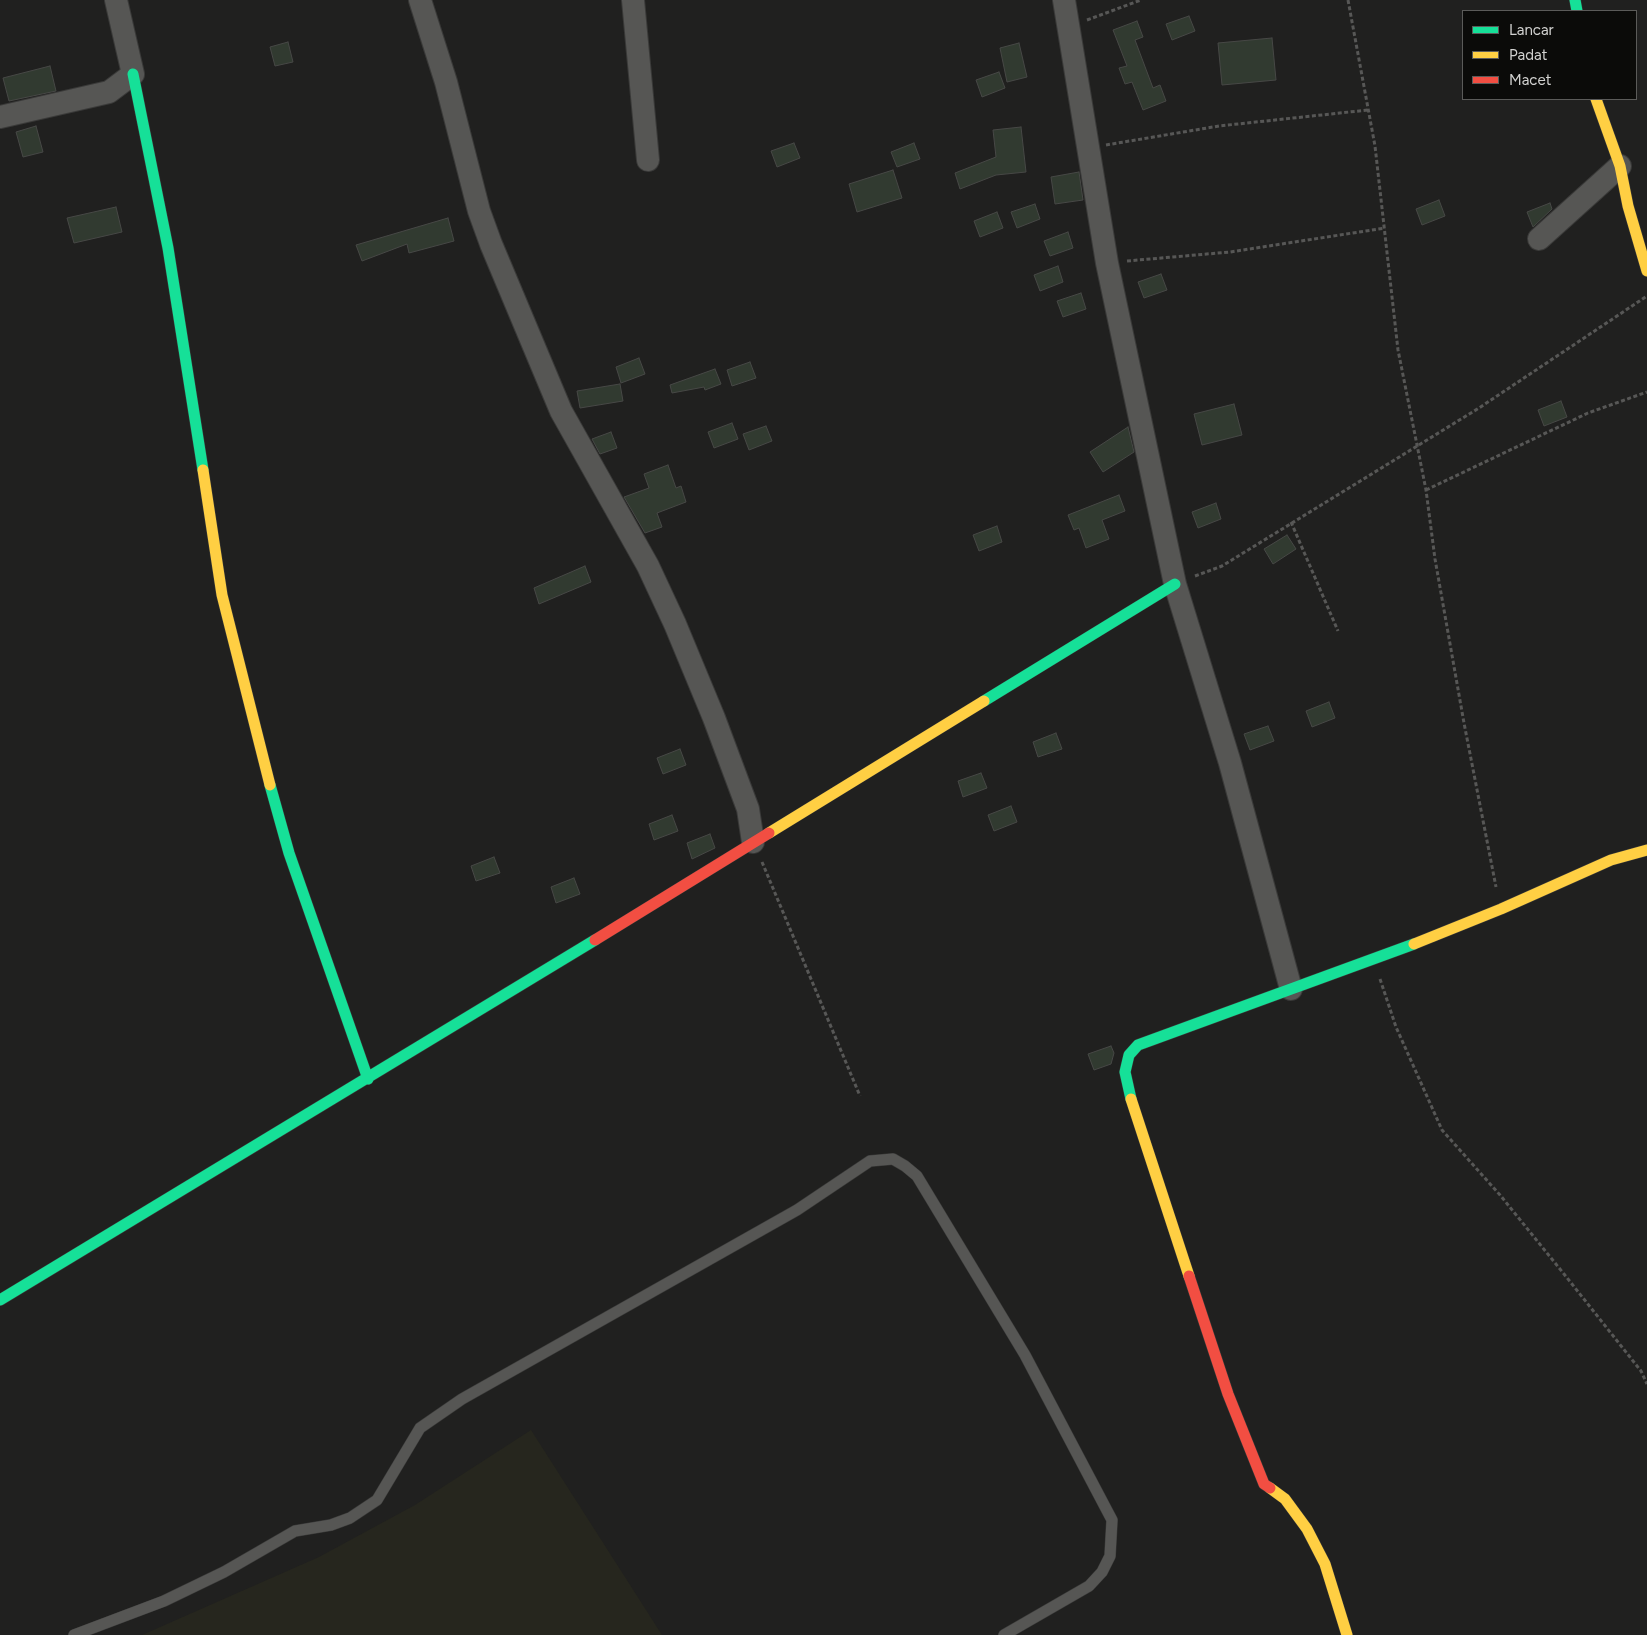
<!DOCTYPE html>
<html>
<head>
<meta charset="utf-8">
<style>
  body { margin:0 }
  #map { position:relative; width:1647px; height:1635px; overflow:hidden; background:#20201f; font-family:Figtree,sans-serif }
  canvas { display:block }
  .legend { position:absolute; left:1462px; top:10px; width:175px; height:90px; box-sizing:border-box; background:#0b0b09; border:1px solid #5b5b59; margin:0; padding:6px 9px; list-style:none; font-size:15px; color:#d2d2d0 }
  .legend li { display:flex; align-items:center; gap:10px; height:25px }
  .legend b { width:25px; border:1px solid #5b5b59 }
</style>
</head>
<body>
<div id="map">
<canvas width="1647" height="1635"></canvas>
<ul class="legend">
<li><b style="height:6px;background:#16e098"></b>Lancar</li>
<li><b style="height:6px;background:#ffcf43"></b>Padat</li>
<li><b style="height:6px;background:#f24e42"></b>Macet</li>
</ul>
</div>
<script>
const ctx = document.querySelector('canvas').getContext('2d');
ctx.lineJoin = 'round';
function paint(path, color) { ctx.fillStyle = color; ctx.fill(path, 'evenodd'); }
const poly = rows => new Path2D(rows.map(r => 'M' + r).join(''));
function trace(path, color, width, dash) { ctx.strokeStyle = color; ctx.lineWidth = width; ctx.lineCap = dash ? 'butt' : 'round'; ctx.setLineDash(dash || []); ctx.stroke(path); }
const built = poly([
  [531,1430,662,1635,142,1635,319,1557,415,1505]
]);
const building = poly([
  [1189,16,1195,31,1172,40,1166,24,1189,16],
  [1137,21,1143,37,1135,40,1153,88,1160,85,1166,101,1143,110,1132,82,1125,84,1119,68,1127,66,1113,30,1137,21],
  [1272,38,1276,80,1222,85,1218,43,1272,38],
  [288,42,293,62,275,66,270,47,288,42],
  [1019,43,1027,77,1007,82,1000,48,1019,43],
  [50,66,56,91,9,101,3,78,50,66],
  [999,72,1005,88,982,97,976,80,999,72],
  [36,126,43,152,23,157,16,132,36,126],
  [1021,127,1026,172,996,175,960,189,955,173,996,157,993,130,1021,127],
  [794,143,800,158,777,167,771,151,794,143],
  [914,143,920,159,897,167,891,152,914,143],
  [893,170,902,198,857,212,849,184,893,170],
  [1079,172,1083,200,1055,204,1051,177,1079,172],
  [1439,200,1445,216,1422,225,1416,209,1439,200],
  [1550,203,1552,209,1533,227,1527,212,1550,203],
  [1035,204,1040,219,1017,228,1011,212,1035,204],
  [116,207,122,232,74,243,67,218,116,207],
  [997,212,1003,228,980,237,974,221,997,212],
  [448,218,454,241,409,253,407,244,362,261,356,245,448,218],
  [1068,232,1073,248,1050,256,1044,241,1068,232],
  [1058,266,1063,282,1040,291,1034,275,1058,266],
  [1161,274,1167,290,1144,298,1138,282,1161,274],
  [1081,293,1086,309,1063,317,1057,301,1081,293],
  [639,358,645,374,621,383,616,367,639,358],
  [750,362,756,378,732,386,727,370,750,362],
  [715,369,721,384,705,390,704,387,672,393,670,385,715,369],
  [620,384,623,401,580,408,577,391,620,384],
  [1561,401,1567,417,1544,426,1538,410,1561,401],
  [1234,404,1242,435,1202,445,1194,414,1234,404],
  [732,423,738,439,714,448,708,432,732,423],
  [766,426,772,441,749,450,743,434,766,426],
  [1128,427,1134,452,1103,472,1090,452,1128,427],
  [611,432,617,448,600,454,592,439,611,432],
  [668,465,676,488,681,486,686,502,657,513,662,527,645,533,624,497,649,488,644,474,668,465],
  [1119,495,1125,511,1102,520,1109,539,1086,548,1079,528,1074,530,1068,515,1119,495],
  [1216,503,1221,519,1198,528,1192,512,1216,503],
  [997,526,1002,542,979,551,973,535,997,526],
  [1287,535,1296,549,1273,564,1264,549,1287,535],
  [585,566,591,582,539,604,534,588,585,566],
  [1329,702,1335,718,1312,727,1306,711,1329,702],
  [1268,726,1274,741,1250,750,1244,734,1268,726],
  [1056,733,1062,749,1038,757,1033,742,1056,733],
  [680,749,686,765,663,774,657,758,680,749],
  [981,773,987,788,963,797,958,781,981,773],
  [1011,806,1017,822,994,831,988,815,1011,806],
  [672,815,678,831,654,840,649,824,672,815],
  [710,834,715,848,692,859,687,843,710,834],
  [494,857,500,873,476,881,471,866,494,857],
  [574,878,580,894,556,903,551,887,574,878],
  [1111,1046,1114,1053,1111,1064,1094,1070,1088,1054,1111,1046]
]);
const path = poly([
  [1348,0,1375,146,1398,350,1426,490,1435,559,1464,723,1496,887],
  [1087,20,1141,0],
  [1106,145,1219,126,1368,110],
  [1127,261,1230,252,1385,228],
  [1426,490,1588,413,1647,392],
  [1291,522,1338,631],
  [1195,576,1222,566,1479,408,1647,296],
  [762,862,860,1096],
  [1380,979,1396,1027,1442,1130,1500,1195,1564,1274,1641,1371,1647,1384]
]);
const lane = poly([
  [74,1635,164,1601,224,1572,295,1531,331,1525,350,1518,377,1500,420,1428,462,1399,797,1210,870,1161,893,1159,905,1166,917,1176,1025,1355,1112,1520,1110,1556,1102,1572,1089,1586,1004,1635]
]);
const street = poly([
  [420,0,446,82,479,211,491,244,561,411,648,566,675,624,714,718,748,809,753,842],
  [633,0,648,160],
  [1064,0,1107,263,1175,584,1230,763,1291,989],
  [0,117,109,92,133,74,116,0],
  [1539,239,1620,166]
]);
const fast = poly([
  [1575,0,1577,11],
  [133,74,168,248,203,470],
  [984,701,1175,584],
  [270,785,289,853,368,1079],
  [1131,1099,1125,1072,1129,1055,1138,1045,1414,944],
  [0,1300,595,940]
]);
const slow = poly([
  [1596,99,1620,166,1628,206,1647,271],
  [203,470,222,595,270,785],
  [769,833,984,701],
  [1414,944,1501,909,1611,860,1647,850],
  [1131,1099,1189,1276],
  [1270,1488,1285,1499,1307,1529,1325,1564,1347,1635]
]);
const jam = poly([
  [595,940,769,833],
  [1189,1276,1228,1394,1264,1484,1270,1488]
]);
paint(built, '#26261e');
paint(building, '#313a30');
trace(building, '#474846', 1);
trace(lane, '#3a3a39', 12);
trace(street, '#3a3a39', 24);
trace(fast, '#3a3a39', 12);
trace(slow, '#3a3a39', 12);
trace(jam, '#3a3a39', 12);
trace(path, '#575756', 3, [4, 2.5]);
trace(lane, '#565654', 11);
trace(street, '#565654', 22);
trace(fast, '#16e098', 11);
trace(slow, '#ffcf43', 11);
trace(jam, '#f24e42', 11);
</script>
</body>
</html>
